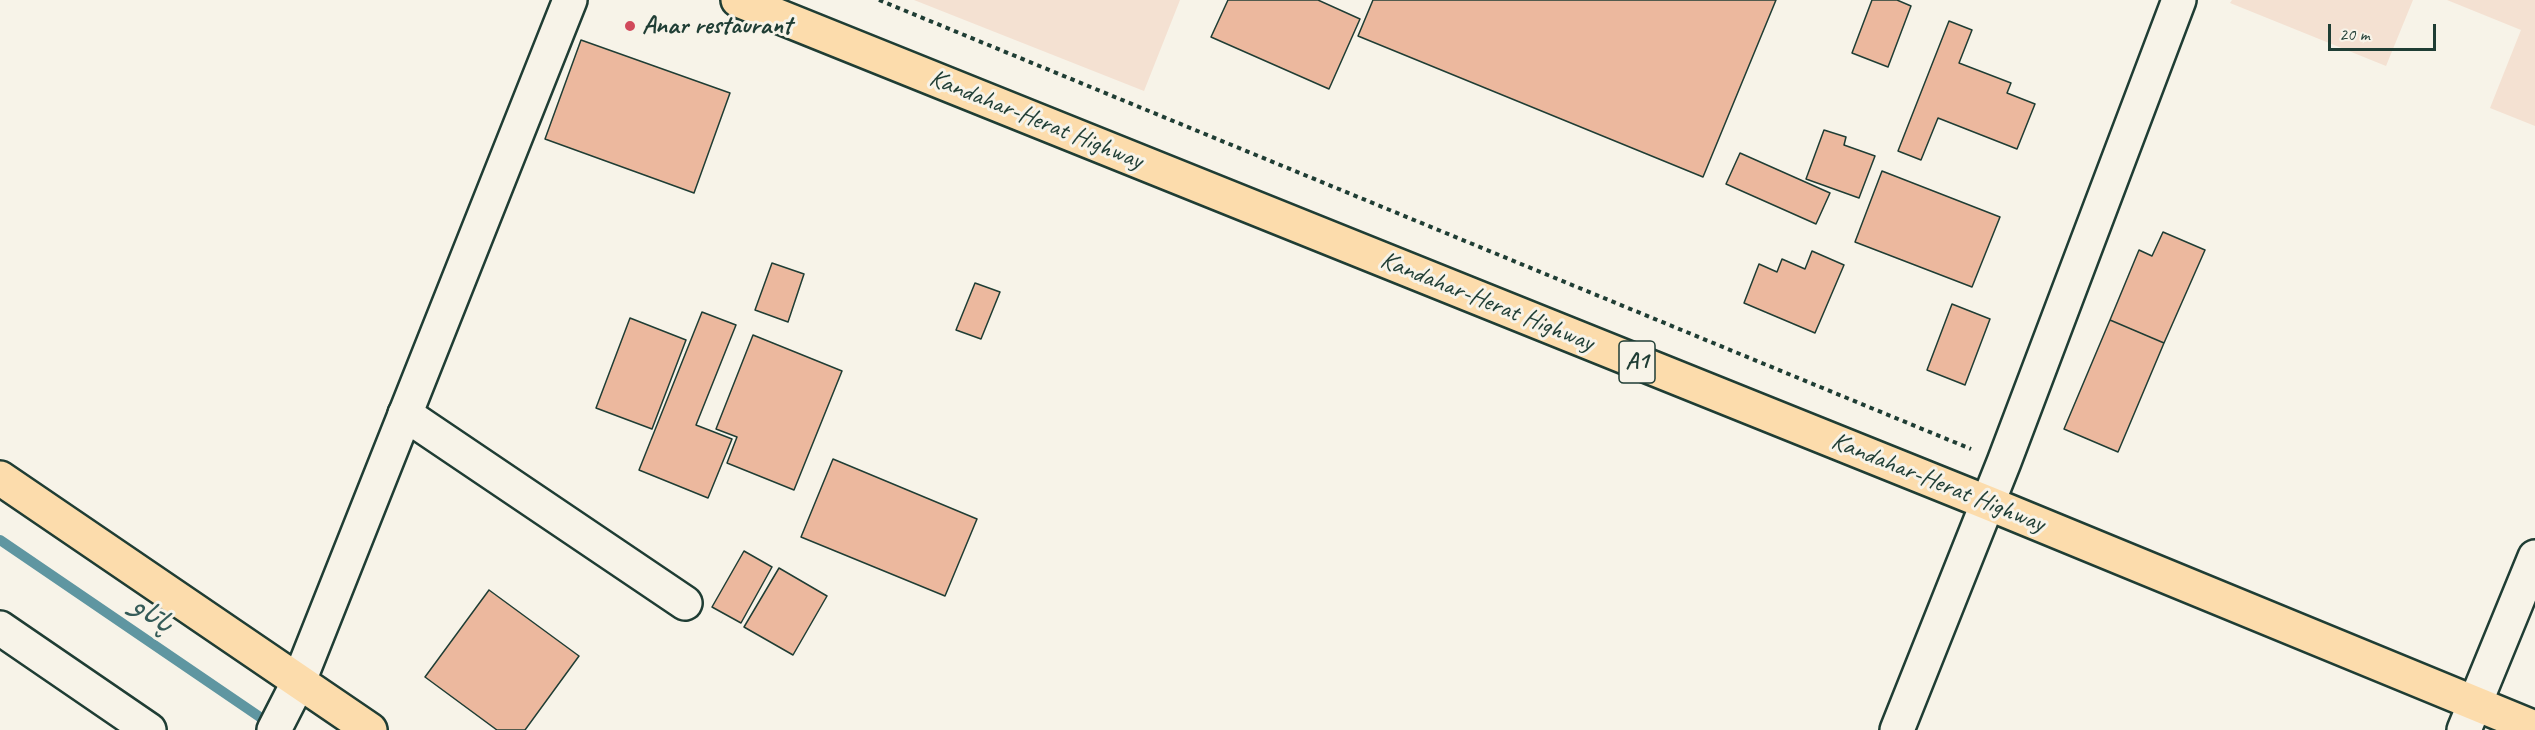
<!DOCTYPE html>
<html>
<head>
<meta charset="utf-8">
<style>
  body { margin:0 }
  #map { position:relative; width:2535px; height:730px; overflow:hidden; background:#f7f3e8; font-family:Caveat,sans-serif }
  canvas { display:block }
  .scale { position:absolute; left:2328px; top:24px; width:108px; height:27px; box-sizing:border-box; border:3px solid #1f3d34; border-top:0; padding-left:8px; font-size:18px; line-height:21px; white-space:nowrap; color:#1f3d34; -webkit-text-stroke:4px #f7f3e8; paint-order:stroke }
</style>
</head>
<body>
<div id="map">
<canvas width="2535" height="730"></canvas>
<div class="scale">20 m</div>
</div>
<script>
const ctx = document.querySelector('canvas').getContext('2d');
ctx.lineJoin = 'round';
function paint(path, color) { ctx.fillStyle = color; ctx.fill(path, 'evenodd'); }
const poly = rows => new Path2D(rows.map(r => 'M' + r).join(''));
function trace(path, color, width, dash) { ctx.strokeStyle = color; ctx.lineWidth = width; ctx.lineCap = dash ? 'butt' : 'round'; ctx.setLineDash(dash || []); ctx.stroke(path); }
function label(font, color, halo, rows, align = 'center') {
  ctx.font = font + ' Caveat,"Playpen Sans Arabic",sans-serif'; ctx.lineWidth = 6; ctx.setLineDash([]); ctx.textBaseline = 'middle'; ctx.strokeStyle = halo; ctx.fillStyle = color; for (const [text, x, y, turn = 0] of rows) {
    ctx.save(); ctx.translate(x, y); ctx.rotate((+turn || 0) * Math.PI / 180); ctx.textAlign = isNaN(turn) ? turn : align; if (halo) ctx.strokeText(text, 0, 0); ctx.fillText(text, 0, 0); ctx.restore();
  }
}
const built = poly([
  [914,0,1180,0,1144,91],
  [2232,0,2413,0,2386,66,2230,3],
  [2447,0,2535,0,2535,126,2490,108,2521,30]
]);
const stream = poly([
  [0,540,273,726]
]);
const building = poly([
  [1228,0,1318,0,1360,19,1329,89,1211,37,1228,0],
  [1373,0,1776,0,1703,177,1358,36,1373,0],
  [1872,0,1897,0,1911,6,1888,67,1852,53,1872,0],
  [1949,21,1972,30,1959,63,2011,83,2007,93,2035,104,2017,149,1938,118,1921,160,1898,151,1949,21],
  [581,40,730,93,694,193,545,139,581,40],
  [1824,130,1846,137,1844,145,1875,156,1859,198,1806,179,1824,130],
  [1740,153,1830,193,1816,224,1726,184,1740,153],
  [1882,171,2000,217,1972,287,1855,242,1882,171],
  [2163,232,2205,250,2164,343,2110,320,2139,250,2152,256,2163,232],
  [1812,251,1844,265,1815,333,1744,303,1759,264,1777,272,1782,259,1805,269,1812,251],
  [772,263,804,274,788,322,755,310,772,263],
  [975,283,1000,292,981,339,956,330,975,283],
  [1952,304,1990,319,1965,385,1927,370,1952,304],
  [702,312,736,325,696,425,732,439,708,498,639,470,702,312],
  [630,318,686,340,652,429,596,408,630,318],
  [2110,320,2164,343,2118,452,2064,429,2110,320],
  [753,335,842,371,794,490,727,463,737,437,716,429,753,335],
  [833,459,977,519,945,596,801,537,833,459],
  [744,551,772,567,741,623,712,607,744,551],
  [779,568,827,596,793,655,744,627,779,568],
  [489,590,579,656,525,730,497,730,425,677,489,590]
]);
const path = poly([
  [879,0,1971,449]
]);
const minor = poly([
  [405,414,685,603],
  [0,628,149,730],
  [274,730,299,681],
  [1897,730,2004,462,2179,0],
  [2464,730,2535,557]
]);
const tertiary = poly([
  [299,681,570,0]
]);
const primary = poly([
  [738,0,1988,503,2535,728],
  [0,478,370,730]
]);
const markers = [
  [630,26,6,"#d1495b"]
];
const shields = [
  [1637,362,36]
];
const shieldNames = [
  ["A1",1637,362]
];
const poiNames = [
  ["Anar restaurant",642,26]
];
const streetNames = [
  ["Kandahar-Herat Highway",1036,120,22],
  ["Kandahar-Herat Highway",1487,302,22],
  ["Kandahar-Herat Highway",1938,483,22]
];
const waterNames = [
  ["پاتاو",152,616,34]
];
paint(built, '#f4e1d2');
trace(stream, '#5f96a1', 10);
paint(building, '#ecb89e');
trace(building, '#1f3d34', 1.5);
trace(minor, '#1f3d34', 38);
trace(tertiary, '#1f3d34', 38);
trace(primary, '#1f3d34', 38);
trace(path, '#1f3d34', 4, [4.5, 4.5]);
trace(minor, '#f7f3e8', 33);
trace(tertiary, '#f7f3e8', 33);
trace(primary, '#fcdcac', 33);
for (const [x, y, r, color] of markers) { const dot = new Path2D(); dot.arc(x, y, r, 0, 2 * Math.PI); ctx.fillStyle = color; ctx.fill(dot); trace(dot, '#f7f3e8', 2); }
for (const [x, y, w] of shields) { const box = new Path2D(); box.roundRect(x - w / 2, y - 21, w, 42, 4.5); ctx.fillStyle = '#f7f3e8'; ctx.fill(box); trace(box, '#1f3d34', 1.5); }
label('bold 24px', '#1f3d34', null, shieldNames);
label('bold 26px', '#1f3d34', '#f7f3e8', poiNames, 'left');
label('26px', '#1f3d34', '#f7f3e8', streetNames);
label('italic 27px', '#345b58', '#f7f3e8', waterNames);
</script>
</body>
</html>
